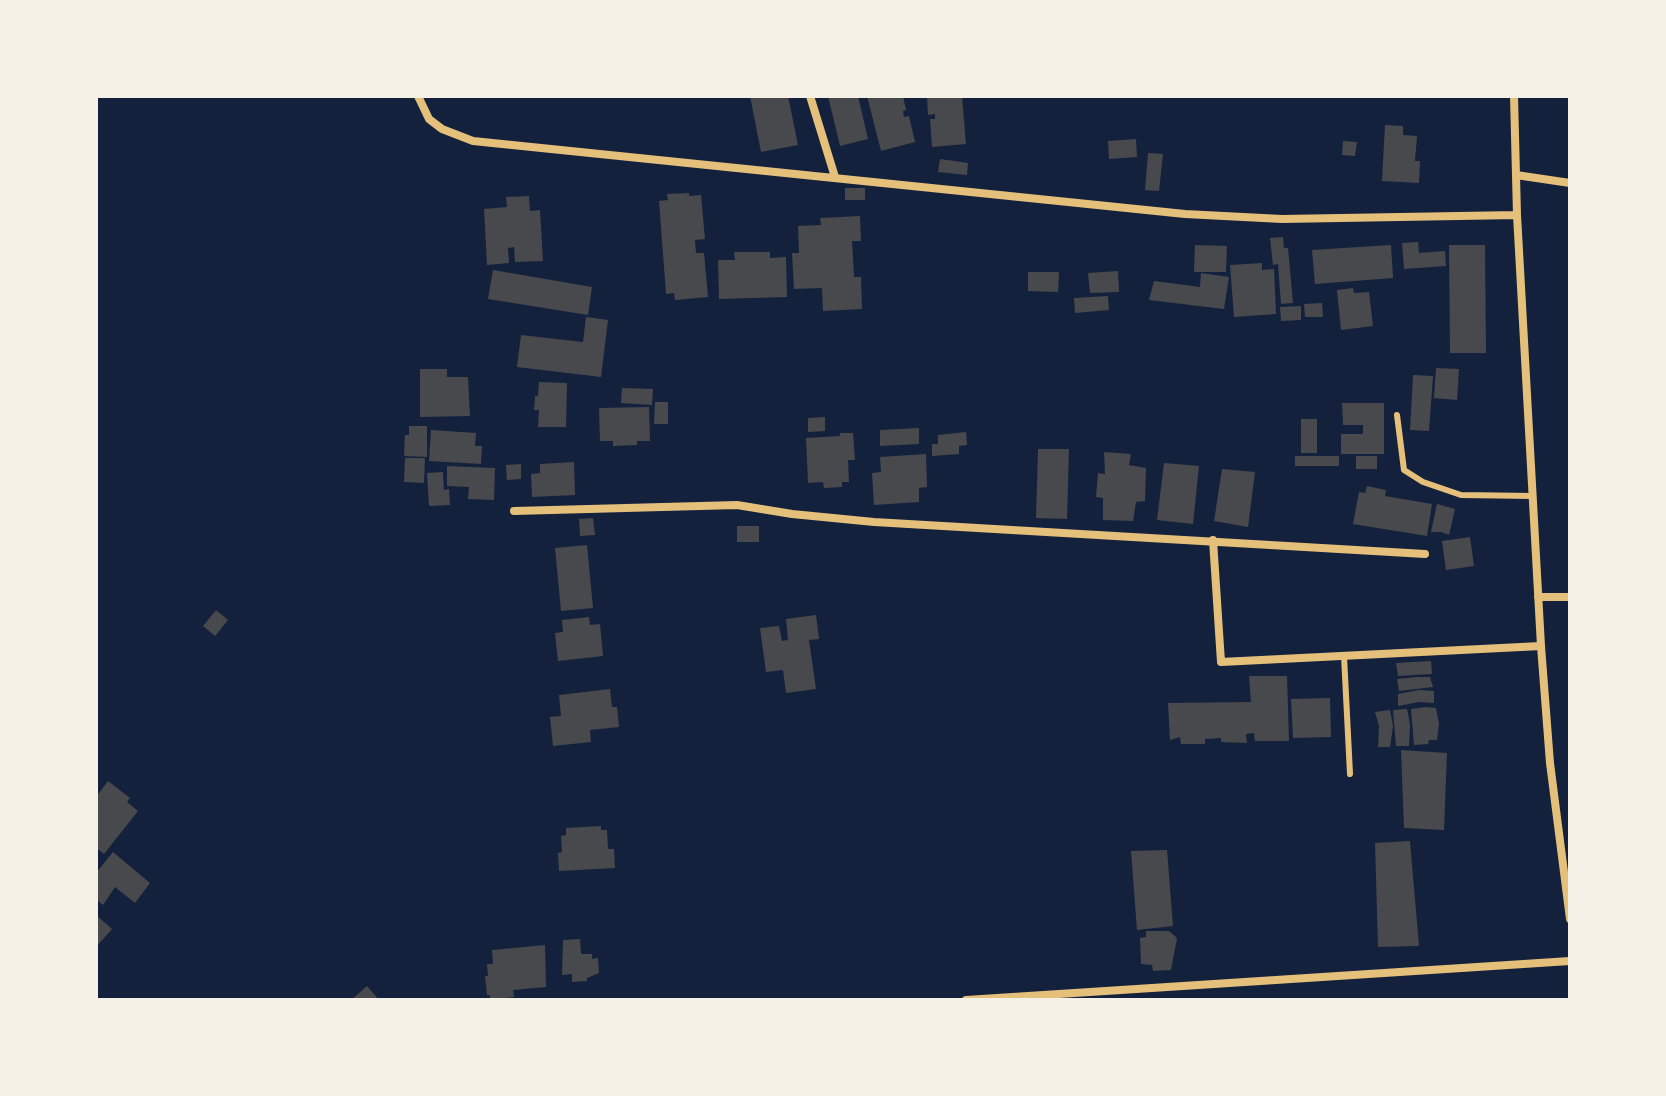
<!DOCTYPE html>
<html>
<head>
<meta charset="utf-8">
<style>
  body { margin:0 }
  #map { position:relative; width:1666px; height:1096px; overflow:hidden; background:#14213d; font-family:"Roboto Serif",serif }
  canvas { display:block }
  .frame { position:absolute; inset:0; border:98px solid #f6f1e7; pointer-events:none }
</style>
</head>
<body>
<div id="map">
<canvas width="1666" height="1096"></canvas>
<div class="frame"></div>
</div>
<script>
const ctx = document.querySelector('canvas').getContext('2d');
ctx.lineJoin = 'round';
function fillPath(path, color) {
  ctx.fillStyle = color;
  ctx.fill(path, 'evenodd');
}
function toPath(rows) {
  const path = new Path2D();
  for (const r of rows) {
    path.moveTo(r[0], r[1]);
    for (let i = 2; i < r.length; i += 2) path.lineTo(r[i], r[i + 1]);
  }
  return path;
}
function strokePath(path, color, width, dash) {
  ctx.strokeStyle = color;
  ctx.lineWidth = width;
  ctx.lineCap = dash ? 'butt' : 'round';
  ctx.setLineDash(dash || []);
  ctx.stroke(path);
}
const building = toPath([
  [750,96,788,96,798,145,761,152],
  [828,96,858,96,868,139,840,146],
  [867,96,903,96,906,110,903,111,904,117,909,116,915,142,881,151],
  [927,96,962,96,966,144,932,147,930,119,935,119,935,114,928,115],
  [1385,125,1403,126,1403,135,1417,136,1415,161,1420,161,1419,183,1382,181],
  [1136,139,1137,157,1109,159,1108,141],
  [1343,141,1357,142,1355,156,1342,155],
  [1148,153,1163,154,1159,191,1145,190],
  [940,159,968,163,967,175,938,172],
  [845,188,865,188,865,200,845,200],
  [689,193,689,196,701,195,705,239,695,240,696,253,704,253,708,297,675,300,674,293,666,294,659,201,668,200,667,194],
  [529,196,530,211,540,210,543,261,515,262,514,247,508,248,509,263,487,265,484,209,507,207,506,197],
  [860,216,861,241,852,241,854,277,861,277,862,309,823,311,822,288,794,289,792,253,799,253,798,226,821,225,820,218],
  [1283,237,1284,248,1288,248,1293,303,1281,304,1278,264,1273,265,1270,238],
  [1418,242,1419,253,1445,251,1446,266,1404,269,1402,243],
  [1195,245,1227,246,1226,272,1194,272],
  [1391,245,1393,278,1315,284,1312,250],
  [1449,245,1485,245,1486,353,1450,353],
  [734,252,770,252,770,258,786,257,787,297,719,299,718,260,735,260],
  [1262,263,1262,270,1274,269,1276,314,1234,317,1230,265],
  [493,270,592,287,588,315,488,299],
  [1118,271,1119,292,1090,293,1088,273],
  [1028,272,1059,272,1058,292,1028,291],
  [1201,273,1229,277,1224,309,1149,300,1154,281,1200,287],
  [1353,288,1354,293,1369,292,1373,326,1341,330,1337,290],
  [1108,296,1109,310,1075,313,1074,298],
  [1322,303,1323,317,1305,317,1304,304],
  [1301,306,1301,320,1281,321,1280,307],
  [586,317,608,320,601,377,517,367,521,335,583,342],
  [1436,368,1459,369,1457,400,1434,398],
  [420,369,447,369,447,377,468,377,470,416,420,417],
  [1413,375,1433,376,1429,431,1410,430],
  [539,382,567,383,566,427,538,427,539,410,534,410,535,396,538,396],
  [622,388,653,389,652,405,621,403],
  [655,402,668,402,668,424,654,424],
  [1342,403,1384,403,1384,454,1341,454,1341,434,1363,434,1363,425,1343,425],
  [649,407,650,441,637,441,637,445,613,446,613,441,600,441,599,408],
  [825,417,825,431,808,432,808,418],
  [1301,419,1317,419,1317,453,1301,453],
  [409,426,427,426,427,457,404,456,405,435,409,435],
  [919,428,919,444,880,446,880,430],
  [431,430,476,433,475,446,482,446,481,464,429,461],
  [966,432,967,445,959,446,959,454,932,456,932,444,938,444,938,435],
  [840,433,853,433,855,460,848,460,849,482,842,482,842,487,824,488,823,482,808,483,806,438,840,436],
  [1038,449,1069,449,1067,519,1036,518],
  [1104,452,1131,454,1129,465,1146,468,1145,501,1136,502,1133,521,1103,520,1103,498,1096,497,1098,473,1105,474],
  [926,454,927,487,919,488,919,502,874,505,872,473,881,472,880,457],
  [1295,456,1339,456,1339,466,1295,466],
  [1356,456,1377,456,1377,469,1356,469],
  [405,458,425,458,424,483,404,482],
  [574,462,575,495,532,497,531,474,540,473,540,464],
  [1164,463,1199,466,1193,524,1157,520],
  [521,464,521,479,507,480,506,465],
  [447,466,495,468,494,500,468,499,469,487,447,486],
  [1222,469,1255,472,1248,527,1214,521],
  [443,472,444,490,449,489,450,505,429,506,427,473],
  [1367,486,1386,490,1385,496,1432,504,1427,536,1353,524,1359,492,1365,493],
  [1437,504,1455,509,1449,535,1441,532,1431,532],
  [593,518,595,535,580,536,579,519],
  [737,526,759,526,759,542,737,542],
  [1470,537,1474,566,1446,570,1442,541],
  [587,545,593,608,561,611,555,548],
  [216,610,228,620,215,636,203,626],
  [816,615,819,639,809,640,816,689,786,693,783,670,766,672,760,628,779,626,782,641,788,640,786,619],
  [589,617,590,625,600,624,603,656,558,661,555,633,563,632,562,620],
  [1431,661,1432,674,1398,676,1396,663],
  [1249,676,1287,676,1289,741,1255,741,1254,733,1246,734,1247,743,1221,742,1221,738,1205,739,1205,744,1181,744,1180,737,1170,740,1168,703,1251,702],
  [1416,677,1430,677,1433,687,1399,691,1397,679],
  [610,689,612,707,617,707,619,727,590,730,591,742,553,746,550,717,561,716,559,695],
  [1419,690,1434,691,1434,703,1419,702,1398,706,1398,694],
  [1330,698,1331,737,1293,738,1291,699],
  [1426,707,1436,708,1439,724,1437,740,1429,740,1428,744,1414,745,1411,709],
  [1407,709,1410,725,1409,746,1396,746,1393,710],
  [1390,710,1393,726,1390,747,1378,747,1379,726,1375,712],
  [1401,750,1447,753,1444,830,1404,828],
  [108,781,130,798,127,802,138,811,104,854,96,848,96,797],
  [601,826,601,830,607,830,608,849,614,849,615,868,559,871,558,853,562,852,561,836,566,835,566,828],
  [1410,841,1419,946,1378,947,1375,843],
  [1167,850,1173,926,1137,930,1131,851],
  [113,852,150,883,135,903,115,887,103,905,96,899,96,873],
  [96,915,112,929,96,947],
  [1146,931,1169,931,1177,938,1171,970,1153,971,1152,965,1141,964,1140,938,1146,937],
  [580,939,581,954,592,954,592,959,598,958,599,973,587,978,587,981,572,982,572,974,562,975,563,940],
  [545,945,546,987,513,990,514,997,490,1000,490,995,487,995,485,976,488,976,487,964,493,964,492,950],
  [367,986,379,1000,351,1000]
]);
const service = toPath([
  [1397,415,1404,470,1423,482,1461,495,1533,496],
  [1344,656,1350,774]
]);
const minor = toPath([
  [418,96,429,119,442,129,473,141,1185,214,1282,219,1517,215],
  [810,96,835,177],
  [1514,96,1517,215,1541,646,1550,763,1570,919],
  [1516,175,1570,183],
  [514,511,737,505,792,514,874,522,1425,554],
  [1213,540,1221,662,1541,646],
  [1538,597,1570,597],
  [966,1000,1570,961]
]);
fillPath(building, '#48494c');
strokePath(service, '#e5c07b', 6);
strokePath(minor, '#e5c07b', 8);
</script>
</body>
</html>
